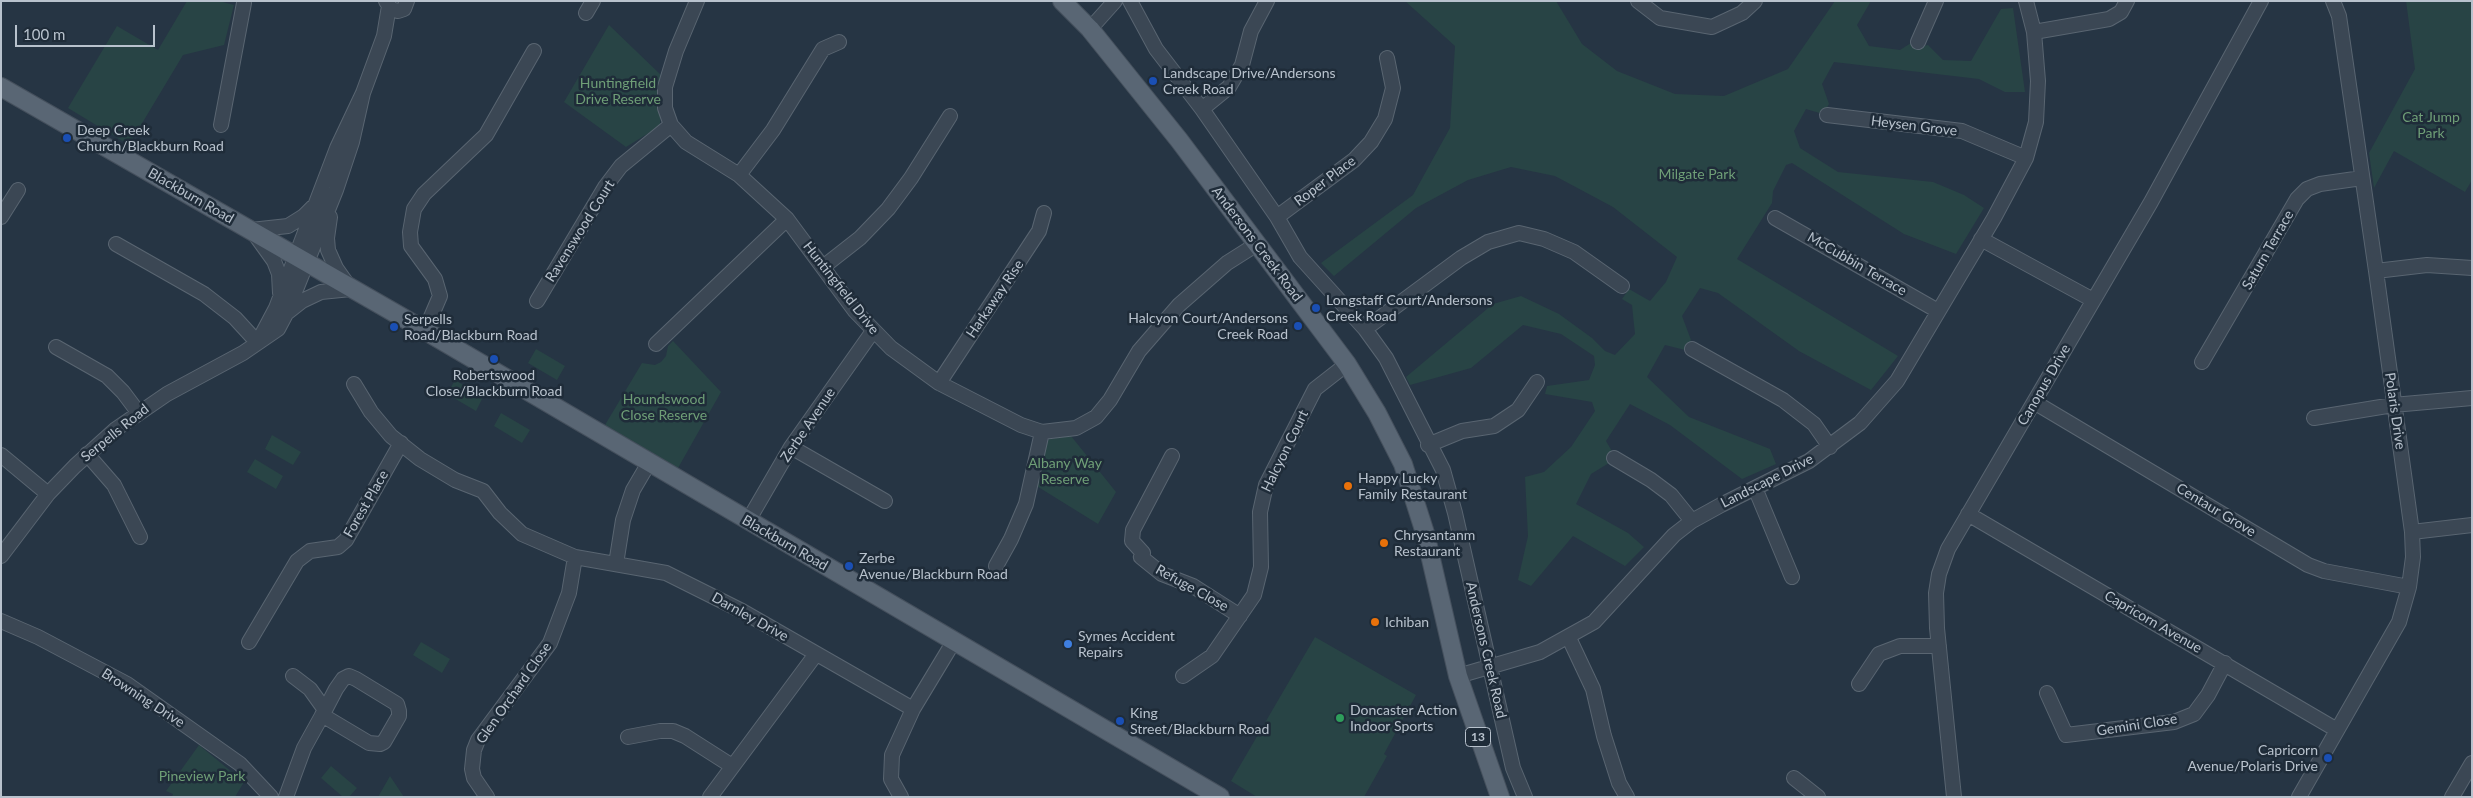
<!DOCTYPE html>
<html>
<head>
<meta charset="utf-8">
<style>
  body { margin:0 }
  #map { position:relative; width:2473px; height:798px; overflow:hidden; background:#263544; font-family:Lato,sans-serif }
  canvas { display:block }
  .frame { position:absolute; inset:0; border:2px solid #b8c2cd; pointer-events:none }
  .scale { position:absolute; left:15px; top:25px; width:140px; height:22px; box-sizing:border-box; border:2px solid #b8c2cd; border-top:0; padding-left:6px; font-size:15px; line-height:18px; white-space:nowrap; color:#b8c2cd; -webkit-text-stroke:4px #1f2c39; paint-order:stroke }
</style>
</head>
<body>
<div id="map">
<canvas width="2473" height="798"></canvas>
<div class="frame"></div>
<div class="scale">100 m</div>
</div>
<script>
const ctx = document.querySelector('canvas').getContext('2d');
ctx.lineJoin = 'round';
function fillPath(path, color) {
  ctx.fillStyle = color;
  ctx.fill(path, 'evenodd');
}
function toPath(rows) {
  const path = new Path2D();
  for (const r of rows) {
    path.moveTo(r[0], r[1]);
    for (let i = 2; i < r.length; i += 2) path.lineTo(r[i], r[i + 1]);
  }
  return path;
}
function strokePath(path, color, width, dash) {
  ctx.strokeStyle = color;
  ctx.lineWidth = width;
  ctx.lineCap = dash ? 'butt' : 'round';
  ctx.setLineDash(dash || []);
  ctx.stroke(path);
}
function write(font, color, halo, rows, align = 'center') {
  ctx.font = font + ' Lato,sans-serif';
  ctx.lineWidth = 5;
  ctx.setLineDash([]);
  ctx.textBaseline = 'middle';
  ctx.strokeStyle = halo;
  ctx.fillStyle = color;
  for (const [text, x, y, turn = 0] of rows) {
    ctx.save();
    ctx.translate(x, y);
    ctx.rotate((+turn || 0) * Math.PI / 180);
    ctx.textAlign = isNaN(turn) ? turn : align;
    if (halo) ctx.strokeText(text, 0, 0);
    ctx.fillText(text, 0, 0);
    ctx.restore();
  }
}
const green = toPath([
  [187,1,219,1,234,5,224,45,183,55,129,145,68,108,117,26,158,50],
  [1405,1,1556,1,1582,44,1617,71,1675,94,1724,96,1788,69,1835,1,1871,1,1857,25,1869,46,1900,50,1911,43,1919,47,1928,45,1943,60,1971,61,2001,9,2013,8,2025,92,2005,92,1979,79,1834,62,1822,84,1829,104,1823,114,1806,109,1794,131,1800,148,1838,172,1933,182,1964,195,1984,208,1956,254,1904,234,1792,163,1786,165,1773,191,1772,203,1737,259,1898,356,1871,390,1799,351,1718,293,1700,288,1682,316,1691,340,1685,350,1665,345,1647,377,1689,417,1770,449,1776,464,1742,479,1670,425,1630,404,1606,441,1613,453,1609,463,1591,474,1576,504,1628,533,1644,547,1625,566,1573,536,1531,586,1518,580,1528,536,1525,477,1544,472,1571,447,1595,411,1592,402,1545,394,1547,386,1589,380,1595,365,1594,356,1561,334,1523,325,1471,368,1410,385,1406,377,1493,304,1521,296,1559,314,1592,338,1605,351,1615,355,1635,334,1632,305,1622,299,1629,289,1650,301,1666,282,1677,257,1613,207,1555,176,1511,167,1468,180,1416,208,1334,276,1321,263,1413,195,1450,128,1455,46],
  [2406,1,2472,1,2472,180,2465,192,2394,151,2374,188,2369,153,2415,69],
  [609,25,662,76,660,126,626,147,564,102],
  [673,341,721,392,678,468,605,425,642,363,655,365,661,362,666,356,668,346],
  [536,349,565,366,557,380,528,363],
  [455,380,483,397,476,411,447,394],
  [501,413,530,430,522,443,494,426],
  [272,435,301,452,293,465,265,449],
  [1071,436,1116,492,1098,524,1035,485,1044,440],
  [255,459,283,476,276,489,247,472],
  [1315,637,1416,695,1384,754,1387,756,1364,797,1257,797,1231,781],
  [421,642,450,659,442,673,413,655],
  [199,745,244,782,235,797,172,797,173,794,166,791],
  [331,766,357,788,349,797,343,797,321,778],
  [390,776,404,797,378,797]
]);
const minor = toPath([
  [386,1,391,9,398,11,404,9,407,1],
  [697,1,676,51,665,87,665,108,671,125,686,142,739,175,787,219,855,311,891,348,939,383,1021,425,1042,432,1076,428,1096,417,1110,400,1139,351,1179,305,1227,263,1257,244],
  [1130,1,1156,49,1202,109,1277,217,1300,257,1365,329,1386,358,1443,470,1455,513,1513,768,1525,797],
  [1638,1,1660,18,1712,27,1742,13,1755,1],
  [586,13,593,1],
  [1090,29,1115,1],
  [2034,32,2109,19,2121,12,2127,1],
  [1918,42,1936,1],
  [1202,109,1229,87,1242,65,1251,31,1267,1],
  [1827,115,1962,131,2026,158],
  [221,125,244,3],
  [739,175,773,130,823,49,839,42],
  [1,217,18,190],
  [330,217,327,238,328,250,336,268,348,285],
  [1277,217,1354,160,1371,142,1385,119,1393,88,1387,58],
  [1775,218,1938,311],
  [251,230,288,226,304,216,313,207],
  [256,236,274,261,279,274,280,293],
  [1981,239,2093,300],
  [116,244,204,294,235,318,257,342],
  [823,267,860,238,888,209,911,178,950,116],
  [2376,271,2427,265,2472,268],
  [537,301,605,187,621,166,671,125],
  [288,312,302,301,321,292,351,289],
  [1365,329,1461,258,1488,242,1519,233,1544,239,1574,252,1622,286],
  [425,331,440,296,435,279,411,246,410,232,414,209,424,194,486,135,534,51],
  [258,342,276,308,337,148,363,93,384,36,389,6],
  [656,344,787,219],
  [56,347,107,376,123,392,138,412],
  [1692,349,1783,400,1814,424,1830,447],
  [2202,362,2297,199,2307,189,2320,184,2362,178],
  [939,383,1039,231,1044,213],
  [354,384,371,412,391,436,420,459,455,480,483,491,500,513,522,534,575,557,666,573,742,611,913,709],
  [2034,402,2308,565,2324,571,2409,587],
  [2314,418,2393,405,2472,398],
  [1428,445,1462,431,1494,426,1518,410,1537,382],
  [791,447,885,501],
  [87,454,114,485,140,537],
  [1,455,48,494],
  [1172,456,1133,530,1132,541,1143,553,1141,557,1162,574,1193,586,1240,616],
  [1614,458,1651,480,1671,495,1692,521],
  [1755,488,1792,577],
  [1968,514,2337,730],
  [748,521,791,447,873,331],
  [2412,532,2472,525],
  [1,556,48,494,75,466,116,429,167,394,243,353,278,329,287,312,336,190,352,142,363,93],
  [616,564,623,520,633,490,650,461],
  [996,566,1011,539,1026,504,1042,432],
  [1,621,38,637,127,684,240,764,271,797],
  [1569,638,1593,689,1604,736,1619,783,1627,797],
  [249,642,297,561,310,551,338,547,346,540,401,443],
  [293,676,310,689,325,710],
  [1183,676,1212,656,1254,595,1261,567,1260,512,1266,485,1315,389,1347,364],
  [1458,676,1540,652,1594,622,1674,535,1692,521,1721,505,1809,461,1860,423,1897,381,1994,218,2026,158,2036,122,2038,81,2034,32,2026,1],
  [1859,684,1879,654,1900,646,1939,646],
  [2047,693,2066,735,2174,722,2194,714,2208,695,2225,663],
  [628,737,660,731,673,731,685,736,732,766],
  [1794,778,1818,797],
  [286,797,304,748,325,710,336,689,343,679,349,676,356,679,397,704,399,711,399,716,384,742,380,744,369,743,322,715],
  [487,797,474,778,472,769,474,750,478,740,550,643,569,593,575,557],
  [710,797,816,654],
  [901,797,891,779,892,755,913,709,954,641],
  [1954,797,1937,628,1936,593,1939,574,1948,549,2151,202,2261,1],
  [2299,797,2399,622,2409,587,2413,557,2412,532,2376,271,2339,16,2333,1],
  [2452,797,2472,763]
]);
const major = toPath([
  [1062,1,1090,29,1179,140,1347,364,1377,413,1403,464,1425,533,1458,676,1500,797],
  [1,87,400,316,1220,797]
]);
const markers = [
  [1153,81,5,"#1a4fb4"],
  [67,138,5,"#1a4fb4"],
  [1316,308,5,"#1a4fb4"],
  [1298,326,5,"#1a4fb4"],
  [394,327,5,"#1a4fb4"],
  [494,359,5,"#1a4fb4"],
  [1348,486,5,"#e8710a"],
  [1384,543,5,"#e8710a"],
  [849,566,5,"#1a4fb4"],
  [1375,622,5,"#e8710a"],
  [1068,644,5,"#3f7fe0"],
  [1340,718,5,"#2e9e5b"],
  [1120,721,5,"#1a4fb4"],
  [2328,758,5,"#1a4fb4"]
];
const shields = [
  [1478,737,25]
];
const shieldNames = [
  ["13",1478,737]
];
const poiNames = [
  ["Landscape Drive/Andersons",1163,73],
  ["Creek Road",1163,89],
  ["Deep Creek",77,130],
  ["Church/Blackburn Road",77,146],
  ["Longstaff Court/Andersons",1326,300],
  ["Creek Road",1326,316],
  ["Halcyon Court/Andersons",1288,318,"right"],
  ["Creek Road",1288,334,"right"],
  ["Serpells",404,319],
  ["Road/Blackburn Road",404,335],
  ["Robertswood",494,375,"center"],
  ["Close/Blackburn Road",494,391,"center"],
  ["Happy Lucky",1358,478],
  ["Family Restaurant",1358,494],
  ["Chrysantanm",1394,535],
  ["Restaurant",1394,551],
  ["Zerbe",859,558],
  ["Avenue/Blackburn Road",859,574],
  ["Ichiban",1385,622],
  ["Symes Accident",1078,636],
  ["Repairs",1078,652],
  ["Doncaster Action",1350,710],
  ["Indoor Sports",1350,726],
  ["King",1130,713],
  ["Street/Blackburn Road",1130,729],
  ["Capricorn",2318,750,"right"],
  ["Avenue/Polaris Drive",2318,766,"right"]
];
const parkNames = [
  ["Huntingfield",618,83],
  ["Drive Reserve",618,99],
  ["Cat Jump",2431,117],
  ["Park",2431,133],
  ["Milgate Park",1697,174],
  ["Houndswood",664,399],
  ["Close Reserve",664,415],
  ["Albany Way",1065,463],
  ["Reserve",1065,479],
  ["Pineview Park",202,776]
];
const streetNames = [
  ["Heysen Grove",1914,126,7],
  ["Roper Place",1325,181,-37],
  ["Blackburn Road",191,196,30],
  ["Ravenswood Court",580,231,-58],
  ["Andersons Creek Road",1257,244,53],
  ["Saturn Terrace",2268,250,-60],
  ["McCubbin Terrace",1857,264,30],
  ["Huntingfield Drive",841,288,52],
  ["Harkaway Rise",995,299,-56],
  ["Canopus Drive",2044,385,-60],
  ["Polaris Drive",2395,411,82],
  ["Zerbe Avenue",808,425,-56],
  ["Serpells Road",115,433,-39],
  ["Halcyon Court",1285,451,-64],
  ["Landscape Drive",1767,481,-27],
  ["Forest Place",366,504,-60],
  ["Centaur Grove",2216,510,31],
  ["Blackburn Road",785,543,30],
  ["Refuge Close",1192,588,29],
  ["Darnley Drive",750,617,29],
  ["Capricorn Avenue",2153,622,30],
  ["Andersons Creek Road",1486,650,77],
  ["Glen Orchard Close",514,693,-55],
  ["Browning Drive",143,698,33],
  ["Gemini Close",2137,725,-9]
];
fillPath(green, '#284445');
strokePath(minor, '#596571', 16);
strokePath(major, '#45505d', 20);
strokePath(minor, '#3b4754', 14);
strokePath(major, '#596674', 18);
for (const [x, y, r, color] of markers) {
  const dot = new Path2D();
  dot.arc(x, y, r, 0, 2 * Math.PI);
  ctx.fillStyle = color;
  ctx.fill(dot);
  strokePath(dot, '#1f2c39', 2);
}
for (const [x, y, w] of shields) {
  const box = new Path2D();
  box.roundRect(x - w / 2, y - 9.5, w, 19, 4);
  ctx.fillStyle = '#1f2c39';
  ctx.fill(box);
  strokePath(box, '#b8c2cd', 1);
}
write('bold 12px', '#b8c2cd', null, shieldNames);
write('14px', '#b8c2cd', '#1f2c39', poiNames, 'left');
write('14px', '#6f9f77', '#1f2c39', parkNames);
write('14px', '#b8c2cd', '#1f2c39', streetNames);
</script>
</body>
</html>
